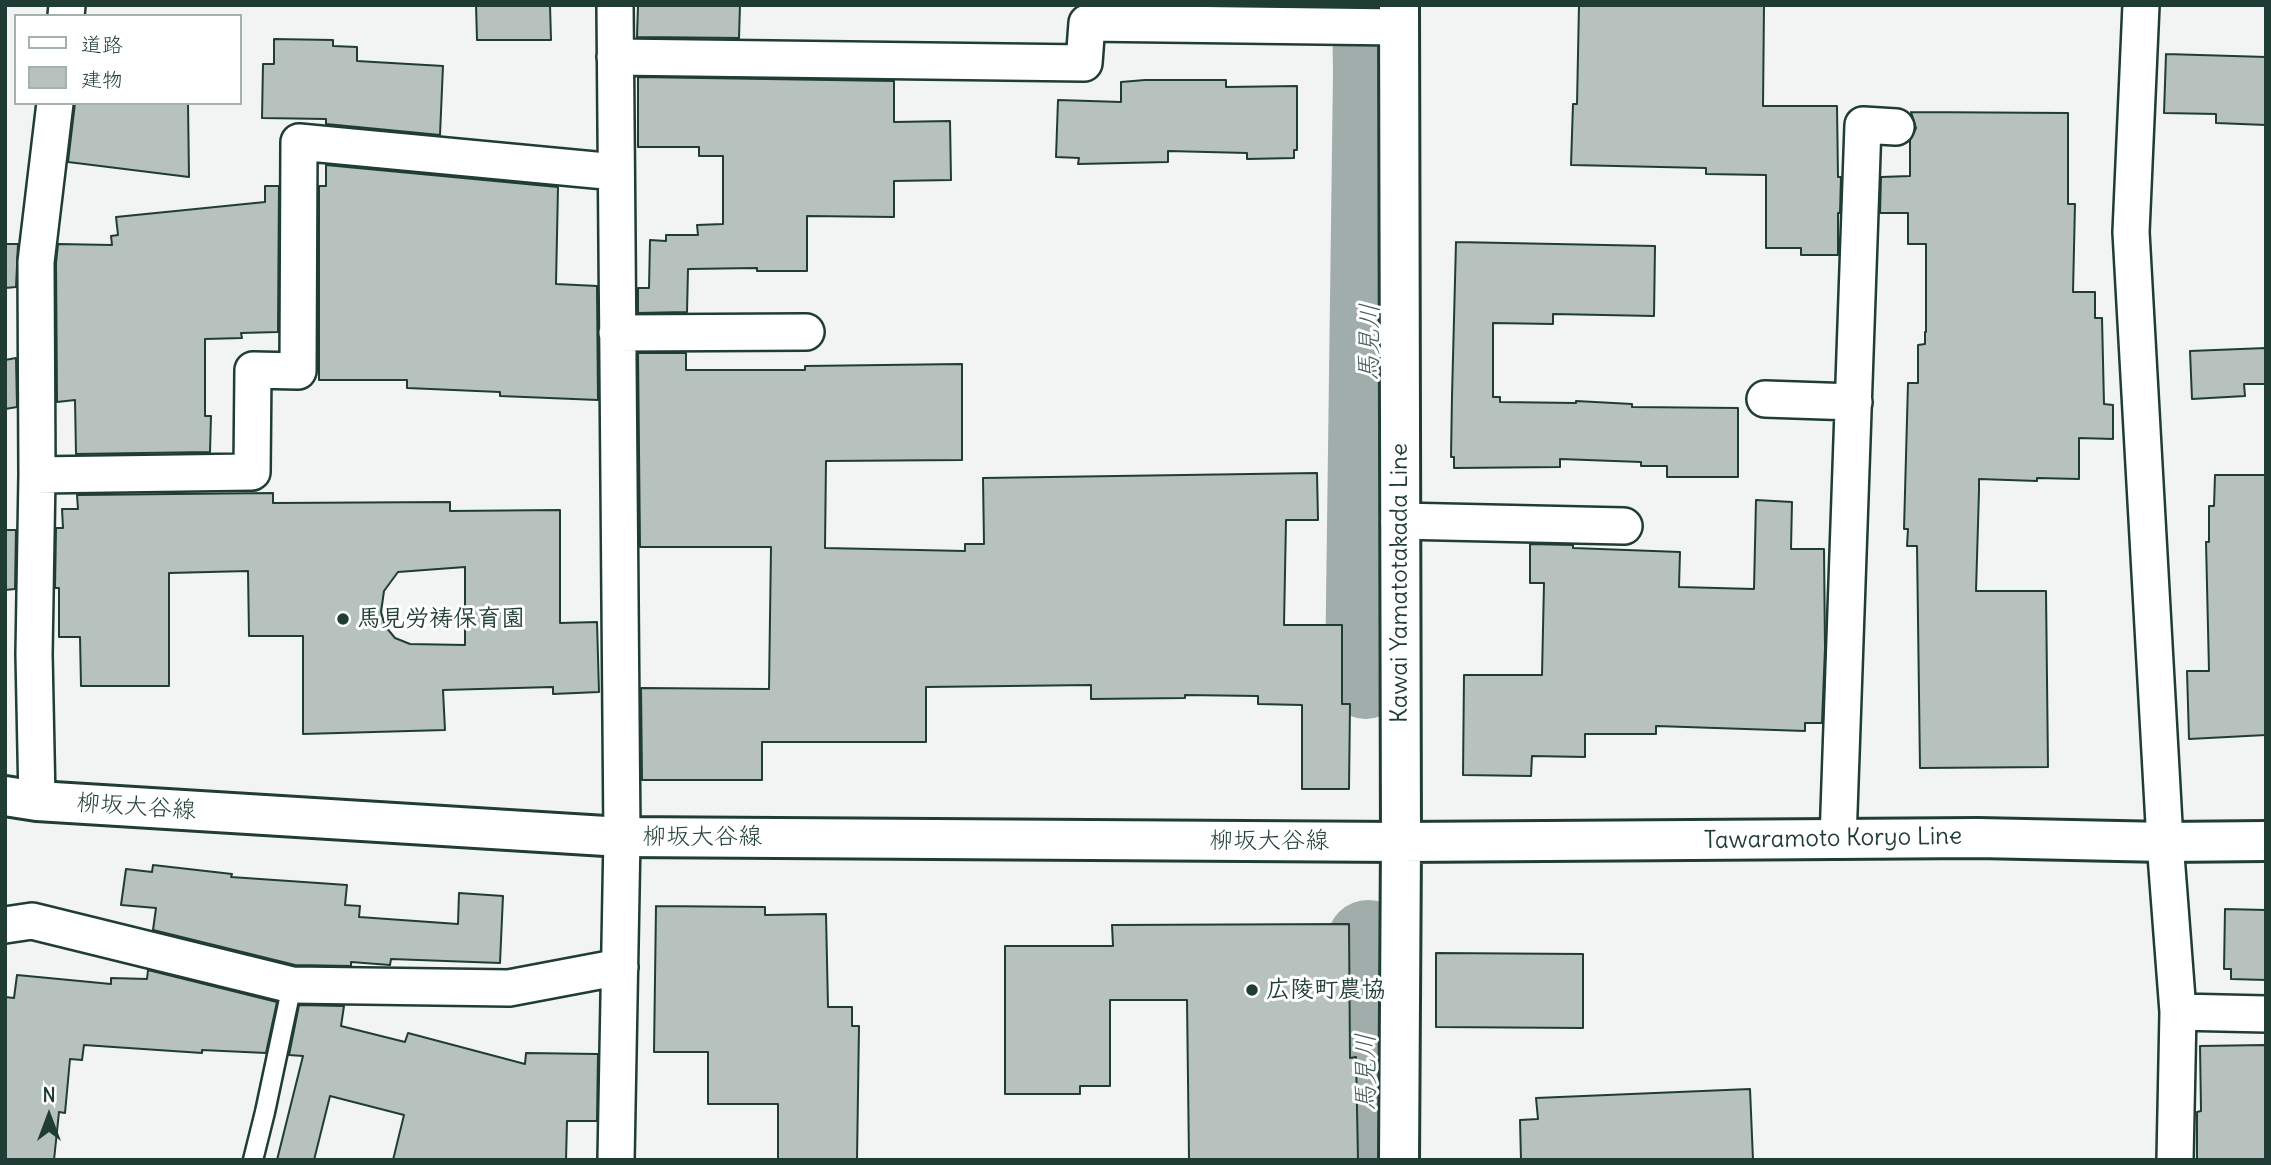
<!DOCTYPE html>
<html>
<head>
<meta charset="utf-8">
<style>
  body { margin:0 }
  #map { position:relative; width:2271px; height:1165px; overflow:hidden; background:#f2f3f3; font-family:Delius,"Klee One",sans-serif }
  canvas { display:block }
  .frame { position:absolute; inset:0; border:7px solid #1f3d34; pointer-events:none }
  .legend { position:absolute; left:14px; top:14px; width:228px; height:91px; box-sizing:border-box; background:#fff; border:2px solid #a5b1ae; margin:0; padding:9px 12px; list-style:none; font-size:21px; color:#1f3d34 }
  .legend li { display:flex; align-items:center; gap:14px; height:35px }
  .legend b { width:35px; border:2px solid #a5b1ae }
  .north { position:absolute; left:14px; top:1081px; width:70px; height:70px; -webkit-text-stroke:5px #fff; paint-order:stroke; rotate:0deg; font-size:19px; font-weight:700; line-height:28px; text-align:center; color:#1f3d34 }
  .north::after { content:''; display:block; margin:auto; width:24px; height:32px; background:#1f3d34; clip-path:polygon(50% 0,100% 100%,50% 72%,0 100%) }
</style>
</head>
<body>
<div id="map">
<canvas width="2271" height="1165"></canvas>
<div class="frame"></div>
<ul class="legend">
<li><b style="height:9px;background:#fff"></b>道路</li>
<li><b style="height:19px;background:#b7c1bd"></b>建物</li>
</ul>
<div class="north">N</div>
</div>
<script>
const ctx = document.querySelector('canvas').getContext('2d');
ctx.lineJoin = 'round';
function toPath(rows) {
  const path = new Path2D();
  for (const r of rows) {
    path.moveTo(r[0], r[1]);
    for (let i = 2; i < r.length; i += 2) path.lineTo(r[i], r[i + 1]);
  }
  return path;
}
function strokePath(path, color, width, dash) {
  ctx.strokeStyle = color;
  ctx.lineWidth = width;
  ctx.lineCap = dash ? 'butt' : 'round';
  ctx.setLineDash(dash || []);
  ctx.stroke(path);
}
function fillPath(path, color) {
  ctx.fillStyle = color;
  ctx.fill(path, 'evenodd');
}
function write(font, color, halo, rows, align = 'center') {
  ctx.font = font + ' Delius,"Klee One",sans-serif';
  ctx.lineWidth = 6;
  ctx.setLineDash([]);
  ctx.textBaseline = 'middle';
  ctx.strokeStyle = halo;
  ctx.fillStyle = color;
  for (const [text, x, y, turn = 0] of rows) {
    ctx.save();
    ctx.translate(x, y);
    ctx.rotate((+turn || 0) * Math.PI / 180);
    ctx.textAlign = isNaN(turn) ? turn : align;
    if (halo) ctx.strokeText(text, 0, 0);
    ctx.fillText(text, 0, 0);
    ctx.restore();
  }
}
const river = toPath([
  [1366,678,1374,73,1373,5],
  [1366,1160,1368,941]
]);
const building = toPath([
  [476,5,550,5,551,40,477,40,476,5],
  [638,5,740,5,739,38,637,37,638,5],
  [1579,5,1764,5,1763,106,1837,106,1838,177,1841,177,1840,213,1838,213,1838,255,1801,255,1801,248,1766,248,1766,175,1706,174,1706,168,1571,165,1573,104,1577,104,1579,5],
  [274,39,333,40,333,46,357,47,357,61,443,66,440,135,326,124,326,119,262,118,263,64,274,64,274,39],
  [2166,54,2266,57,2266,125,2216,123,2216,114,2164,113,2166,54],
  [638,77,894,81,894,122,950,121,951,180,894,181,894,217,807,216,807,271,757,271,757,268,688,269,687,312,638,313,638,288,649,288,650,240,666,241,666,235,698,235,697,225,723,224,723,156,699,156,699,147,638,147,638,77],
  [1145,80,1226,80,1226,87,1297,86,1297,150,1294,150,1294,158,1247,159,1247,153,1168,151,1168,162,1078,164,1079,158,1056,157,1058,100,1121,102,1121,82,1145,80],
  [75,103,188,103,189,177,68,162,75,103],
  [1911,112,2068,113,2068,204,2075,204,2073,292,2095,292,2095,318,2102,318,2104,404,2113,405,2113,439,2079,438,2079,479,2037,478,2037,481,1979,479,1979,491,1976,591,2046,591,2048,767,1920,768,1917,546,1907,546,1908,529,1904,529,1908,383,1918,383,1918,345,1925,344,1925,332,1926,332,1926,244,1908,244,1908,213,1880,213,1881,177,1910,176,1910,140,1916,128,1911,112],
  [326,165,558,187,556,284,597,286,598,400,500,396,500,392,407,388,407,380,319,380,319,186,326,186,326,165],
  [265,186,279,186,278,332,241,333,242,338,205,339,205,416,211,416,210,452,76,454,75,400,57,402,56,263,58,244,112,245,111,236,118,235,116,217,265,202,265,186],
  [1456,242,1655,246,1654,316,1553,314,1553,324,1493,323,1493,397,1500,397,1500,402,1576,403,1576,401,1632,404,1632,407,1738,408,1738,477,1667,477,1667,466,1641,466,1641,462,1560,459,1560,467,1454,468,1454,457,1451,457,1452,396,1456,242],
  [5,244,18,244,16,287,5,288,5,244],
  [2266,348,2266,384,2244,384,2245,396,2192,399,2190,351,2266,348],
  [638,353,686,353,686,370,805,370,805,366,962,364,962,460,826,461,825,548,965,551,965,544,984,544,983,478,1317,473,1318,520,1286,520,1284,625,1342,625,1342,704,1350,704,1349,789,1302,789,1302,705,1258,704,1258,696,1185,695,1185,698,1091,699,1091,685,926,687,926,742,762,742,762,780,642,780,641,688,769,689,771,547,640,547,638,353],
  [16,358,17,407,5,409,5,360,16,358],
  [2215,475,2266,475,2266,735,2189,739,2187,671,2209,671,2206,542,2209,542,2209,506,2214,506,2215,475],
  [273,493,273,503,450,502,450,511,560,510,560,623,597,622,599,692,553,694,553,687,443,690,445,730,303,734,303,636,249,636,248,571,169,573,169,686,81,686,80,637,59,637,59,588,55,588,56,528,63,528,62,509,78,509,77,495,273,493],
  [465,567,465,645,410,644,395,638,385,626,381,612,384,591,398,572,465,567],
  [1756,500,1792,502,1791,549,1824,549,1825,648,1822,723,1805,723,1805,731,1656,726,1656,734,1585,734,1585,757,1532,756,1531,776,1463,775,1464,675,1542,675,1544,583,1530,583,1530,544,1573,545,1573,548,1680,552,1679,587,1754,589,1756,500],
  [5,530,16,530,15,589,5,590,5,530],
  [153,865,232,874,231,877,347,885,345,905,360,906,359,917,458,924,459,893,503,896,500,963,391,959,390,965,351,962,351,966,295,965,153,930,156,908,121,905,126,869,152,872,153,865],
  [656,906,765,907,765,915,826,914,828,1007,852,1007,852,1026,859,1026,857,1160,778,1160,778,1104,708,1104,708,1052,654,1052,656,906],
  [2225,909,2266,910,2266,980,2231,979,2231,969,2224,969,2225,909],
  [1349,924,1350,1058,1356,1057,1358,1160,1189,1160,1187,1000,1110,1000,1110,1086,1080,1086,1080,1094,1005,1094,1005,946,1113,946,1112,925,1349,924],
  [1436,953,1583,954,1583,1028,1436,1027,1436,953],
  [148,970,277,1002,266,1053,202,1050,202,1053,84,1045,82,1060,70,1059,65,1113,59,1112,54,1160,5,1160,5,997,14,998,17,975,111,984,111,978,147,979,148,970],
  [299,1005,344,1006,341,1026,405,1042,408,1033,525,1064,526,1053,598,1054,597,1121,567,1121,566,1160,393,1160,404,1115,330,1096,314,1160,277,1160,303,1056,289,1055,299,1005],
  [2266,1045,2266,1160,2197,1160,2197,1112,2201,1111,2200,1046,2266,1045],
  [1750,1089,1753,1160,1521,1160,1520,1120,1538,1119,1536,1098,1750,1089]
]);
const service = toPath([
  [253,1160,265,1112,292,985]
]);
const minor = toPath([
  [615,5,622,837,616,1160],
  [2141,5,2131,232,2165,842,2178,1012,2175,1160],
  [66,16,67,5],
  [615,57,1084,63,1087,23,1399,27],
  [617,333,806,332],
  [1765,399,1854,402],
  [37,475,252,472,253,370,298,371,299,142,616,172],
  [1399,521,1624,526],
  [37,801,34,654,37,475,36,262,55,103],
  [1838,840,1863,125,1896,127],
  [5,925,32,921,292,985,509,988,620,967],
  [2178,1012,2266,1014]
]);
const tertiary = toPath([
  [5,796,37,801,622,837,1401,842]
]);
const secondary = toPath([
  [1401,842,1978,838,2165,842,2266,841],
  [1399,1160,1401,842,1399,5]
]);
const markers = [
  [343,619,7,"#1f3d34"],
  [1252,990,7,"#1f3d34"]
];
const streetNames = [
  ["Kawai Yamatotakada Line",1400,583,-90],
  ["柳坂大谷線",136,807,4],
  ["柳坂大谷線",702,837],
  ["Tawaramoto Koryo Line",1833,839,-1],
  ["柳坂大谷線",1269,841]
];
const poiNames = [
  ["馬見労祷保育園",357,619],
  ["広陵町農協",1266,990]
];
const waterNames = [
  ["馬見川",1370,342,-89],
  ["馬見川",1367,1072,-90]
];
strokePath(river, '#a1adaa', 82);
fillPath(building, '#b7c1bd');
strokePath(building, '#1f3d34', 2);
strokePath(service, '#1f3d34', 23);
strokePath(minor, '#1f3d34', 40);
strokePath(tertiary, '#1f3d34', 44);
strokePath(secondary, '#1f3d34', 44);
strokePath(service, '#fff', 18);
strokePath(minor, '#fff', 35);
strokePath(tertiary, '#fff', 38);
strokePath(secondary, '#fff', 38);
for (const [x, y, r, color] of markers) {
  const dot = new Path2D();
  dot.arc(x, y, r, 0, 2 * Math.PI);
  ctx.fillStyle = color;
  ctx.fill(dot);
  strokePath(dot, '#fff', 2.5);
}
write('24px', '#1f3d34', '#fff', streetNames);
write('bold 24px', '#1f3d34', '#fff', poiNames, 'left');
write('italic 26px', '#465f57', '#fff', waterNames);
</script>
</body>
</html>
